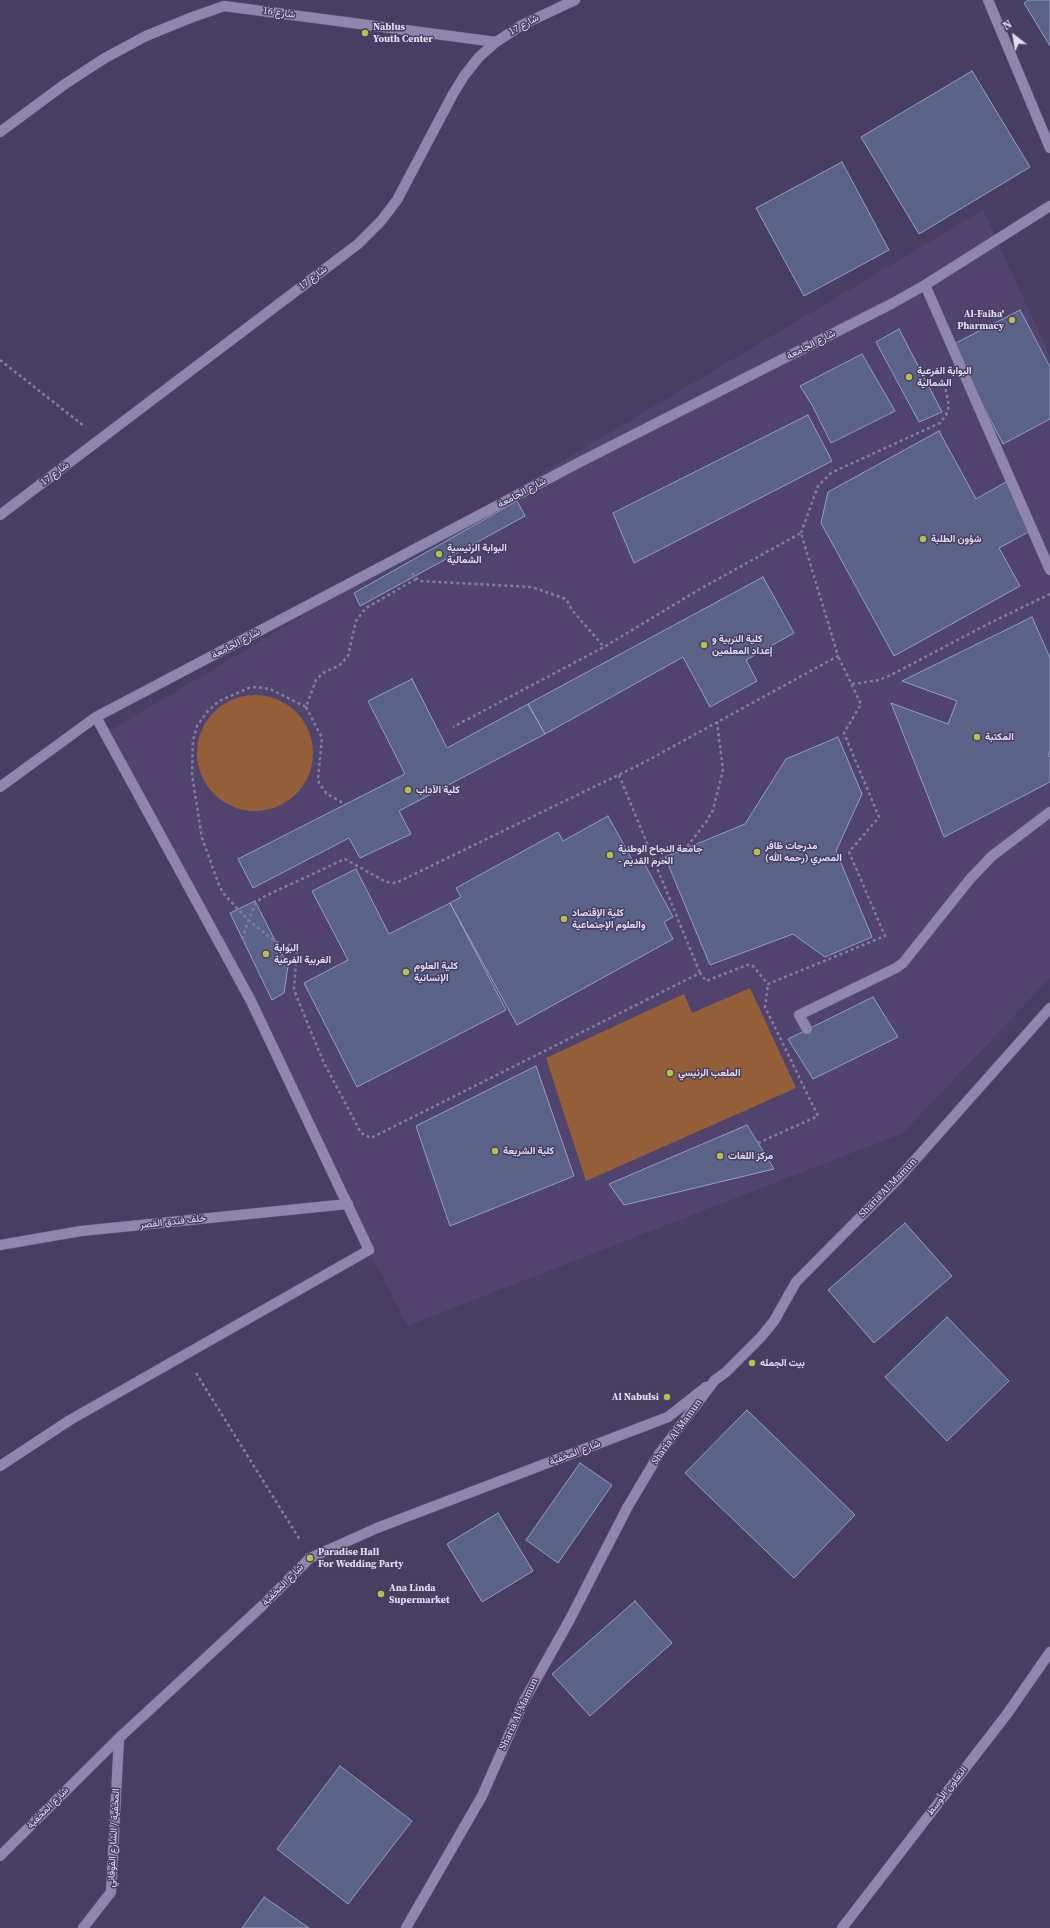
<!DOCTYPE html>
<html>
<head>
<meta charset="utf-8">
<style>
  body { margin:0 }
  #map { position:relative; width:1050px; height:1928px; overflow:hidden; background:#473e61; font-family:"Source Serif 4",serif }
  canvas { display:block }
  .north { position:absolute; left:994px; top:16px; width:40px; height:40px; -webkit-text-stroke:3px #473e61; paint-order:stroke; rotate:329deg; font-size:11px; font-weight:700; line-height:16px; text-align:center; color:#e3def4 }
  .north::after { content:''; display:block; margin:auto; width:14px; height:18px; background:#e3def4; clip-path:polygon(50% 0,100% 100%,50% 72%,0 100%) }
</style>
</head>
<body>
<div id="map">
<canvas width="1050" height="1928"></canvas>
<div class="north">N</div>
</div>
<script>
const ctx = document.querySelector('canvas').getContext('2d');
ctx.lineJoin = 'round';
function fillPath(path, color) {
  ctx.fillStyle = color;
  ctx.fill(path, 'evenodd');
}
function toPath(rows) {
  const path = new Path2D();
  for (const r of rows) {
    if (r.length === 3) {
      path.moveTo(r[0] + r[2], r[1]);
      path.arc(r[0], r[1], r[2], 0, 2 * Math.PI);
      continue;
    }
    path.moveTo(r[0], r[1]);
    for (let i = 2; i < r.length; i += 2) path.lineTo(r[i], r[i + 1]);
  }
  return path;
}
function strokePath(path, color, width, dash) {
  ctx.strokeStyle = color;
  ctx.lineWidth = width;
  ctx.lineCap = dash ? 'butt' : 'round';
  ctx.setLineDash(dash || []);
  ctx.stroke(path);
}
function write(font, color, halo, rows, align = 'center') {
  ctx.font = font + ' "Source Serif 4",Vazirmatn,serif';
  ctx.lineWidth = 3;
  ctx.setLineDash([]);
  ctx.textBaseline = 'middle';
  ctx.strokeStyle = halo;
  ctx.fillStyle = color;
  for (const [text, x, y, turn = 0] of rows) {
    ctx.save();
    ctx.translate(x, y);
    ctx.rotate((+turn || 0) * Math.PI / 180);
    ctx.textAlign = isNaN(turn) ? turn : align;
    if (halo) ctx.strokeText(text, 0, 0);
    ctx.fillText(text, 0, 0);
    ctx.restore();
  }
}
const built = toPath([
  [983,210,1050,356,1050,978,903,1133,407,1326,108,732]
]);
const green = toPath([
  [255,753,58],
  [750,988,796,1088,586,1181,546,1058,684,994,692,1013]
]);
const building = toPath([
  [1028,0,1050,0,1050,46,1024,3,1028,0],
  [972,71,1030,167,919,234,861,137,972,71],
  [842,162,889,250,804,296,756,208,842,162],
  [1020,310,1050,367,1050,419,1003,444,952,345,1020,310],
  [899,329,942,412,919,422,876,342,899,329],
  [862,354,895,411,831,443,812,405,800,386,862,354],
  [808,415,832,461,634,563,613,513,808,415],
  [939,431,976,499,1006,482,1032,530,999,548,1020,586,894,656,821,523,828,492,939,431],
  [517,501,525,516,360,606,354,593,517,501],
  [763,577,794,633,746,660,757,681,710,707,683,657,545,734,528,704,763,577],
  [1032,617,1050,658,1050,751,1048,756,1050,757,1050,782,944,837,891,703,948,724,957,701,902,681,1032,617],
  [412,679,447,748,528,704,545,734,399,811,411,834,360,858,349,838,253,888,238,859,405,774,368,701,412,679],
  [838,737,862,794,836,851,872,937,825,957,793,934,710,965,665,857,745,824,786,759,838,737],
  [608,816,635,865,643,861,673,917,664,922,673,939,517,1025,450,903,461,897,456,888,558,832,563,841,608,816],
  [356,869,389,934,450,903,506,1010,357,1087,304,983,348,960,312,891,356,869],
  [255,901,288,966,284,993,272,1000,230,913,255,901],
  [873,997,898,1037,813,1079,788,1039,873,997],
  [536,1066,574,1176,450,1226,416,1126,536,1066],
  [747,1125,774,1169,624,1205,609,1184,747,1125],
  [905,1223,952,1276,874,1343,828,1290,905,1223],
  [947,1317,1009,1381,947,1441,885,1377,947,1317],
  [747,1410,855,1515,794,1578,685,1473,747,1410],
  [580,1463,612,1485,558,1563,526,1540,580,1463],
  [498,1513,533,1571,482,1602,447,1544,498,1513],
  [635,1601,672,1643,590,1716,552,1674,635,1601],
  [340,1766,412,1821,348,1904,277,1849,340,1766],
  [264,1897,309,1928,242,1928,264,1897]
]);
const path = toPath([
  [0,360,84,426],
  [801,533,818,486,831,473,940,423,946,415,949,406,945,386],
  [412,573,419,581,532,587,566,599,572,610,604,647],
  [416,579,366,608,356,621,348,656,340,665,323,673,316,680,306,707,270,689,256,687,249,688,219,701,207,712,197,726,193,740,192,775,202,838,219,885,223,893,249,921,276,942,293,946,297,949,294,988,296,995,323,1061,361,1133,371,1138,700,973,706,981,747,965,752,965,768,984,885,936,849,852,879,817,844,733,861,704,838,656],
  [852,684,879,680,891,675,986,625,1050,594],
  [306,707,322,738,318,778,319,783,326,793,346,805],
  [619,775,700,973],
  [655,862,686,848,706,822,713,810,723,770,717,722],
  [242,939,254,906,261,898,345,859,386,882,396,883,641,764,838,656,801,533,700,589,604,647,453,727],
  [758,1143,818,1116,765,1007,768,984],
  [196,1373,300,1540]
]);
const minor = toPath([
  [988,0,1050,148],
  [0,132,65,84,105,58,146,36,190,18,224,6,496,42],
  [925,285,1050,570],
  [0,515,358,244,381,221,397,200,453,94,464,76,479,57,496,42,522,25,575,0],
  [0,787,96,717,580,462,893,303,925,285,1050,206],
  [807,1029,799,1015,896,968,903,963,970,879,992,856,1050,812],
  [0,1245,81,1231,348,1204],
  [0,1466,70,1420,369,1250,251,1001,96,717],
  [0,1856,119,1738,262,1606,310,1558,377,1528,668,1417,706,1387],
  [83,1928,111,1892,119,1738],
  [406,1928,482,1796,524,1701,569,1621,627,1508,659,1454,715,1380,726,1372,761,1337,774,1321,796,1282,899,1178,1050,1008],
  [842,1928,1007,1714,1050,1652]
]);
const markers = [
  [365,33,4,"#b3c24b"],
  [1012,320,4,"#b3c24b"],
  [909,377,4,"#b3c24b"],
  [923,539,4,"#b3c24b"],
  [439,554,4,"#b3c24b"],
  [704,645,4,"#b3c24b"],
  [977,737,4,"#b3c24b"],
  [408,790,4,"#b3c24b"],
  [757,852,4,"#b3c24b"],
  [610,855,4,"#b3c24b"],
  [564,919,4,"#b3c24b"],
  [266,954,4,"#b3c24b"],
  [406,972,4,"#b3c24b"],
  [670,1073,4,"#b3c24b"],
  [495,1151,4,"#b3c24b"],
  [720,1156,4,"#b3c24b"],
  [752,1363,4,"#b3c24b"],
  [667,1397,4,"#b3c24b"],
  [310,1558,4,"#b3c24b"],
  [381,1594,4,"#b3c24b"]
];
const streetNames = [
  ["شارع 16",279,13,8],
  ["شارع 17",524,25,-29],
  ["شارع 17",313,278,-37],
  ["شارع الجامعة",811,345,-27],
  ["شارع 17",55,474,-37],
  ["شارع الجامعة",522,493,-28],
  ["شارع الجامعة",236,644,-28],
  ["Sharia Al-Mamun",888,1188,-46],
  ["خلف فندق القصر",173,1222,-6],
  ["Sharia Al-Mamun",677,1432,-54],
  ["شارع المخفية",575,1453,-21],
  ["شارع المخفية",283,1585,-45],
  ["Sharia Al-Mamun",519,1714,-65],
  ["التعاون الأوسط",947,1791,-52],
  ["شارع المخفية",48,1808,-45],
  ["المخفية / الشارع الفوقاني",114,1838,-87]
];
const poiNames = [
  ["Nablus",373,27],
  ["Youth Center",373,39],
  ["Al-Faiha'",1004,314,"right"],
  ["Pharmacy",1004,326,"right"],
  ["البوابة الفرعية",917,371],
  ["الشمالية",917,383],
  ["شؤون الطلبة",931,539],
  ["البوابة الرئيسية",447,548],
  ["الشمالية",447,560],
  ["كلية التربية و",712,639],
  ["إعداد المعلمين",712,651],
  ["المكتبة",985,737],
  ["كلية الآداب",416,790],
  ["مدرجات ظافر",765,846],
  ["المصري (رحمه الله)",765,858],
  ["جامعة النجاح الوطنية",618,849],
  ["- الحرم القديم",618,861],
  ["كلية الإقتصاد",572,913],
  ["والعلوم الإجتماعية",572,925],
  ["البوابة",274,948],
  ["الغربية الفرعية",274,960],
  ["كلية العلوم",414,966],
  ["الإنسانية",414,978],
  ["الملعب الرئيسي",678,1073],
  ["كلية الشريعة",503,1151],
  ["مركز اللغات",728,1156],
  ["بيت الجمله",760,1363],
  ["Al Nabulsi",659,1397,"right"],
  ["Paradise Hall",318,1552],
  ["For Wedding Party",318,1564],
  ["Ana Linda",389,1588],
  ["Supermarket",389,1600]
];
fillPath(built, '#50446e');
fillPath(green, '#945f38');
fillPath(building, '#5b6287');
strokePath(building, '#959dc5', 1);
strokePath(minor, '#645c7a', 11);
strokePath(path, '#837c9a', 2.5, [3, 3]);
strokePath(minor, '#8f86ad', 10);
for (const [x, y, r, color] of markers) {
  const dot = new Path2D();
  dot.arc(x, y, r, 0, 2 * Math.PI);
  ctx.fillStyle = color;
  ctx.fill(dot);
  strokePath(dot, '#473e61', 1.5);
}
write('10px', '#e3def4', '#473e61', streetNames);
write('bold 10px', '#e3def4', '#473e61', poiNames, 'left');
</script>
</body>
</html>
